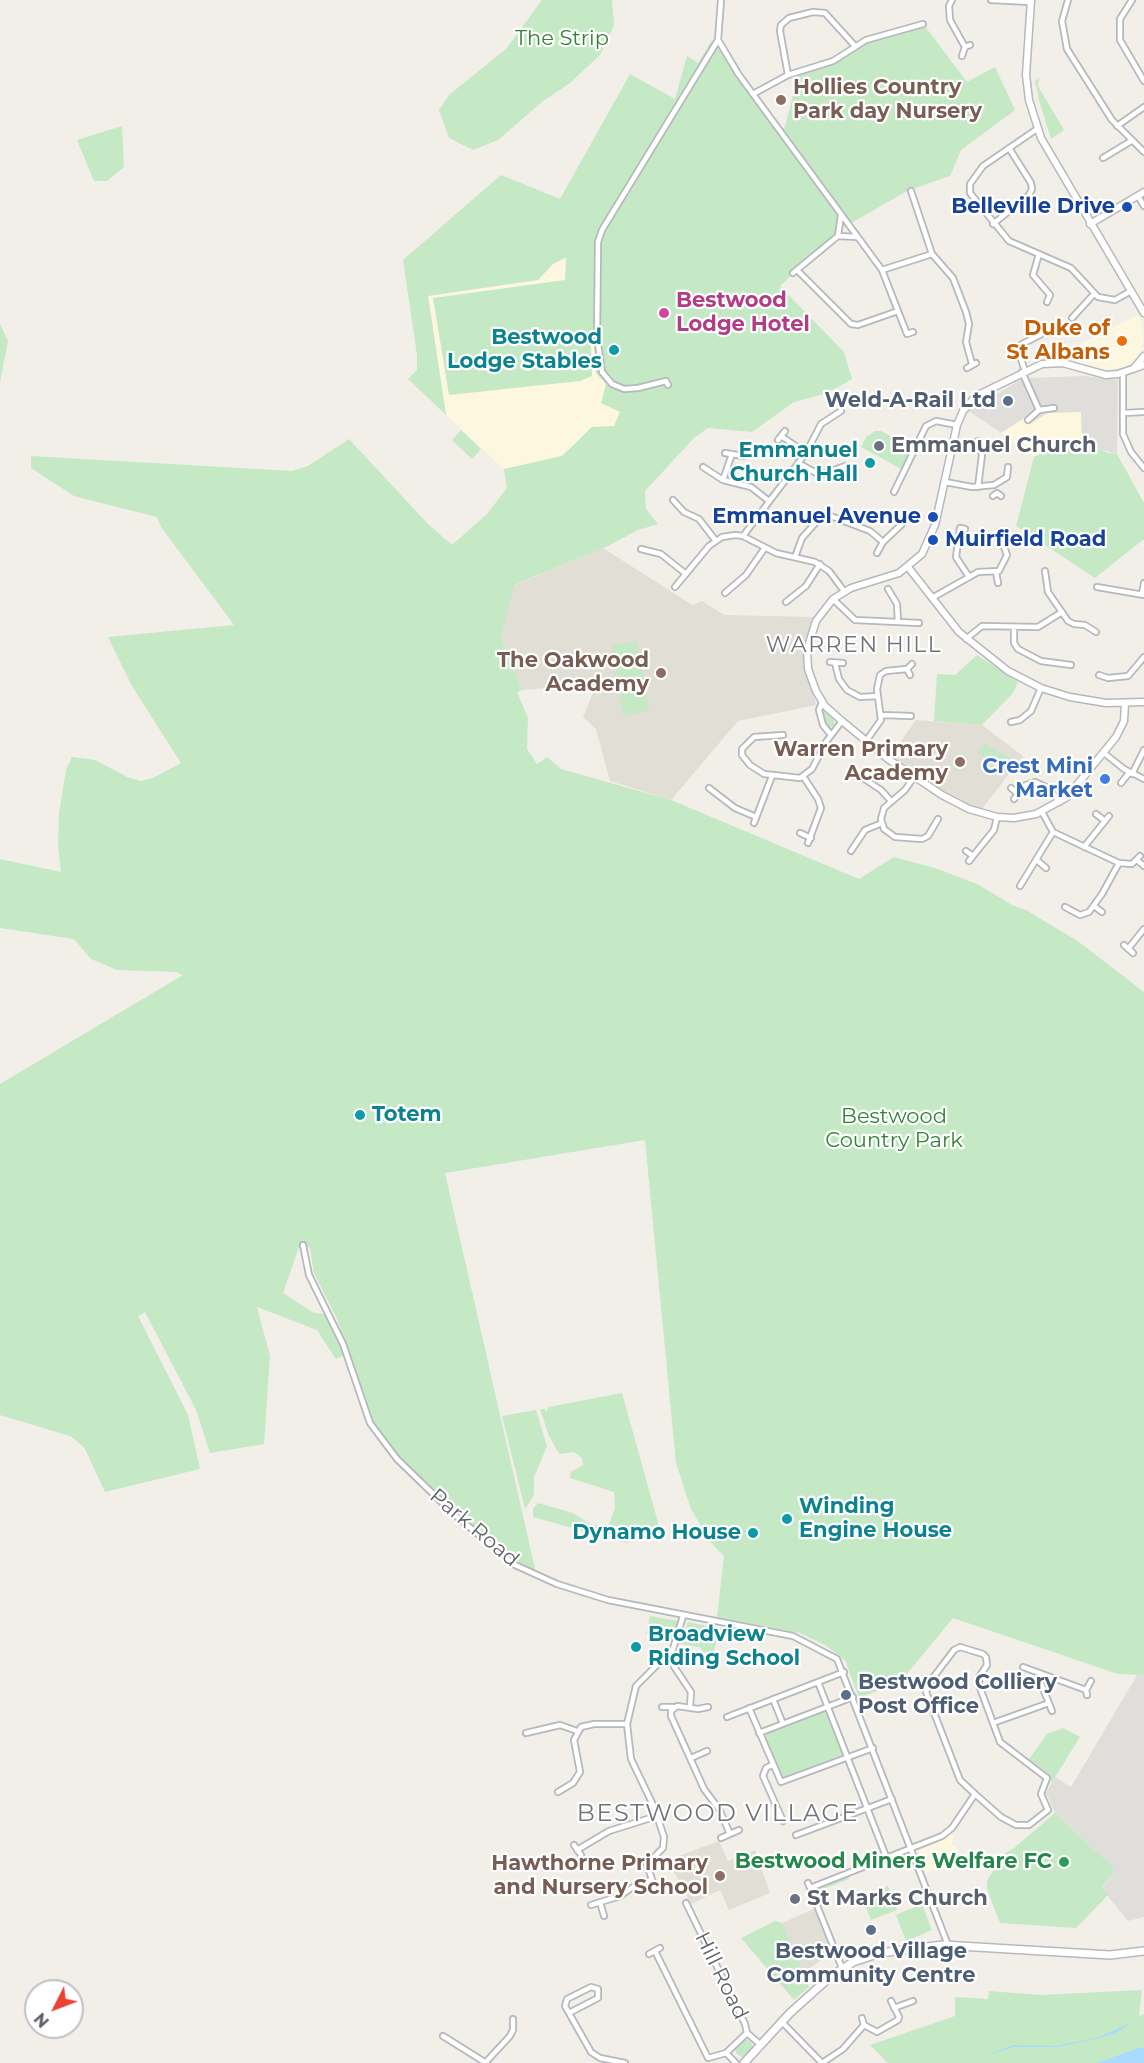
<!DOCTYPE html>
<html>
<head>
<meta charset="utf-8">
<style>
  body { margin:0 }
  #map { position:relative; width:1144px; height:2063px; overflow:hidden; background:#f1efe8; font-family:Montserrat,sans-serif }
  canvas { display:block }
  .north { position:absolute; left:24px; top:1979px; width:60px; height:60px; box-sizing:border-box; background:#fff; border:2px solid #bfc1c3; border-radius:50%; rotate:228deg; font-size:16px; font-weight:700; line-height:24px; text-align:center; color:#5f6368 }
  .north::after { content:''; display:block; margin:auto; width:21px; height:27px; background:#ea4335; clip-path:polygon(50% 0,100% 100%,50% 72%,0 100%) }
</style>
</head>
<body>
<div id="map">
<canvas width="1144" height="2063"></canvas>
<div class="north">N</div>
</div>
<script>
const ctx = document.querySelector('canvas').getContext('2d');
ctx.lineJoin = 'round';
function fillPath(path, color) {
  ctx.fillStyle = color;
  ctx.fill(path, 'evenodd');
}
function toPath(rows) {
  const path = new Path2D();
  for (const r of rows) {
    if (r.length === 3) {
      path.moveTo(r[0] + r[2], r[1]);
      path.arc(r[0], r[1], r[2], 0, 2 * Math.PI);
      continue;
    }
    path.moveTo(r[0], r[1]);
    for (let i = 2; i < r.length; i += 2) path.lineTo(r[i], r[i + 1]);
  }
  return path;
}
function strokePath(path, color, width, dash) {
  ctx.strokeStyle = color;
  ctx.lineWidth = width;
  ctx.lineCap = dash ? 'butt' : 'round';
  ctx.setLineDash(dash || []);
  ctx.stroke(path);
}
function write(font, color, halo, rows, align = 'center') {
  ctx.font = font + ' Montserrat,sans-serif';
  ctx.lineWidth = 4.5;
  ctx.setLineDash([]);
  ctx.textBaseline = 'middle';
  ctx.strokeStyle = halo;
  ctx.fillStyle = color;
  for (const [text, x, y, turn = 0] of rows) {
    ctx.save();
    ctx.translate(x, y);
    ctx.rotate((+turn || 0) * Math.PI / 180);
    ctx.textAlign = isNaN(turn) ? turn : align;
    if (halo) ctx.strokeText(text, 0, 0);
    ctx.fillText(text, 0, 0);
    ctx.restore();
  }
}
const commercial = toPath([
  [594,249,595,354,597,371,621,412,614,426,592,427,562,456,504,469,446,415,428,295,538,280,553,264],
  [1139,314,1144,333,1140,356,1133,361,1123,367,1107,370,1074,361,1078,345],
  [1058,411,1081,412,1082,444,1050,449,1034,457,1001,433,1025,418,1030,424,1047,413],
  [952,1834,954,1837,951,1844,956,1847,958,1861,925,1873,922,1865,928,1859,926,1855,919,1856,919,1851]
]);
const industrial = toPath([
  [1084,376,1118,380,1117,454,1082,444,1081,412,1047,413,1030,424,1024,418,1001,433,969,411,1018,381,1030,378],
  [1137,1675,1144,1675,1144,1917,1128,1921,1102,1889,1115,1869,1055,1813,1046,1793,1055,1777,1071,1787]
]);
const education = toPath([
  [603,548,692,605,702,601,724,615,814,617,806,638,804,660,816,705,738,721,671,800,610,781,596,729,583,717,593,693,593,687,583,685,522,690,501,637,513,586],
  [916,720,982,725,1023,756,981,810,941,789,891,755],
  [719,1841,728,1861,755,1850,770,1893,729,1910,720,1890,691,1904,668,1860],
  [816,1908,832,1952,802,1974,782,1923]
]);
const green = toPath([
  [542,0,612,0,614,25,600,55,570,83,543,101,498,140,473,150,449,138,439,110,449,95,506,49],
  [924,25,967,82,995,67,1015,110,961,150,950,176,907,191,839,230,780,286,844,352,852,379,827,393,794,402,752,432,708,428,694,438,645,491,646,509,658,524,638,530,608,546,514,585,501,637,522,690,517,692,528,718,527,749,537,764,547,757,561,769,671,800,859,879,894,857,938,869,977,884,1012,905,1026,910,1079,942,1144,992,1144,1675,1118,1674,953,1618,900,1682,859,1698,845,1660,825,1645,800,1633,717,1617,724,1556,712,1544,691,1509,676,1463,645,1140,445,1173,536,1573,502,1552,469,1525,398,1456,374,1423,337,1319,314,1273,310,1248,300,1244,283,1293,314,1313,325,1314,344,1355,336,1359,317,1330,257,1307,270,1356,264,1444,210,1453,196,1410,145,1312,138,1316,188,1415,200,1469,105,1492,84,1447,70,1436,0,1415,0,1084,183,975,176,972,117,970,91,959,74,939,0,928,0,859,61,872,58,846,59,813,66,770,72,757,95,760,127,777,141,781,153,778,181,763,132,686,108,637,234,625,161,527,157,517,74,496,31,468,31,456,292,471,308,466,349,439,428,524,452,545,487,514,507,488,504,469,562,456,592,427,614,426,620,412,601,403,606,384,596,373,594,345,591,345,592,376,580,381,449,395,433,298,565,280,566,257,553,264,538,280,428,296,446,415,408,379,417,370,417,355,403,260,501,175,560,199,630,74,675,99,687,56,698,63,712,40,778,133,785,127,798,75,825,67,861,45],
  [1039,78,1038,86,1064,130,1051,139,1039,100,1035,81],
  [122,126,124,167,107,181,94,181,77,140],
  [0,324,8,341,0,382],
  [461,430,481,449,472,459,452,440],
  [875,431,881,431,913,448,901,469,861,447,866,437],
  [1087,443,1108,453,1117,454,1144,503,1144,539,1095,578,1016,526,1034,457,1050,449],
  [637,641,649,711,623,716,612,645],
  [977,655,1018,682,1013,693,982,725,934,721,937,674,955,675],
  [823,708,834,718,834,725,829,729,821,711],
  [984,743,1010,758,1004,768,978,753],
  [622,1393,659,1526,626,1543,533,1517,533,1509,538,1503,573,1513,590,1524,608,1527,615,1508,614,1492,570,1478,571,1472,583,1465,582,1458,574,1452,561,1454,558,1452,549,1436,540,1409,545,1409,545,1412,549,1407],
  [536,1410,547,1446,534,1477,534,1495,525,1509,502,1416],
  [650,1616,678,1621,674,1639,646,1634],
  [688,1622,721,1629,711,1659,699,1647,680,1644],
  [826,1710,844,1754,783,1778,780,1777,765,1738,766,1733],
  [1063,1728,1080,1737,1052,1782,1048,1773,1029,1759,1047,1734],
  [1055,1813,1115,1869,1102,1888,1108,1895,1076,1928,1000,1923,987,1889,987,1881,1003,1854,1014,1848],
  [848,1876,849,1879,823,1889,828,1903,821,1906,815,1889],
  [888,1886,897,1910,871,1920,862,1897],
  [922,1904,932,1930,906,1941,896,1915],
  [775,1921,782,1923,809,1987,794,2000,741,1938],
  [1142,1990,1139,2016,1144,2014,1144,2063,888,2063,870,2045,955,2016,955,1997,988,1999,989,1991,1041,1995],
  [744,2048,9]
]);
const water = toPath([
  [1133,2022,1115,2033,1099,2038,1058,2047,1014,2047,985,2056,1013,2045,1055,2046,1096,2038],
  [1139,2048,1144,2048,1144,2063,1097,2063]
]);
const minor = toPath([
  [952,0,949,6,950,20,965,47],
  [991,0,1031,2],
  [1068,0,1062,21,1067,49,1112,120,1144,152],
  [1132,0,1120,19,1120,40,1144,81],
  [718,40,739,75,882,270,907,334,913,332],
  [962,56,965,47,970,45],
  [788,75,780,31,781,25,789,18,813,12,825,13,855,46],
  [753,94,788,75,833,61,866,40,923,24],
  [1117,126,1144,107],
  [1037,129,983,166,970,184,970,193,1009,241,1071,268,1098,297,1115,300,1131,291],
  [1103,158,1131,141],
  [911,191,932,254,953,278,966,312,969,324,966,342,972,364],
  [1138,196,1144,206],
  [993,224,1029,195,1032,189,1031,183,1009,148],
  [838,236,841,215],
  [1039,254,1033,275,1050,295,1047,302],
  [797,270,851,324,858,325,898,311],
  [882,270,932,254],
  [793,273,838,236,857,237],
  [1072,318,1094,294],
  [967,368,976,363],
  [1025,371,1018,350,1022,344,1040,335],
  [1022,372,1039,410],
  [1123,373,1123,434,1131,452,1144,468],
  [668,385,666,381,638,388,624,389,612,384,602,372,597,337,598,242,602,230,718,40,721,0],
  [1123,413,1144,412],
  [1028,420,1039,410,1054,408],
  [781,436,806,453],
  [778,440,785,431],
  [978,441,982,455,978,487],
  [725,453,744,456],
  [798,463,820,475,845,466],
  [703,467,723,480,751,487,769,501],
  [839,470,842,479],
  [723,480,732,454],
  [945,482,972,487,994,485,1007,477,1008,467],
  [894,492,926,426,936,421,957,425],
  [993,496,997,493,1001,496],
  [673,500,684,512,699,519,716,541],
  [965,529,960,528,956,557,969,577],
  [743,536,806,453,821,424,841,411],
  [641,549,661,554,686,574],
  [877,553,883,542,902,524],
  [795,557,802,538,819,519,828,515,870,531,883,542],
  [1045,571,1048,592,1068,621,1074,624,1085,625,1096,632],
  [996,572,998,583],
  [675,587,709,546,722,537,735,535,743,536,776,553,815,562,829,571,844,591],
  [1097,587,1144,595],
  [888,589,897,604,898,622],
  [725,593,746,575,764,549],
  [1142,594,1144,583],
  [932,598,978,572,999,571,1007,555,1000,536],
  [833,599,855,620,919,623],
  [786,602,806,586,820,564],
  [1014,627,1014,643,1018,649,1041,661,1071,665],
  [966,639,982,626,1038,627,1062,612],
  [830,662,843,663],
  [835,663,839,679,847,690,860,697,878,696],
  [910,675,907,669,912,664],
  [1099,675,1108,678,1128,676,1144,657],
  [822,702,819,710,823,725,831,735],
  [882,715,911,716],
  [1011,722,1020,720,1031,711,1041,688],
  [783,735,754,737,742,749,742,755,750,765,764,774,800,778,812,769,826,742,842,721],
  [866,741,881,720,877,689,880,675,886,671,907,669],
  [1104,753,1124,769,1144,779],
  [857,774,881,790,891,801],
  [1132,774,1144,750],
  [803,776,818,799,821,808,808,843],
  [914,777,905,790,884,808,881,819,884,829,895,837,922,839,928,836,938,819],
  [1121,783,1129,773],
  [709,788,735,808,756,817],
  [1011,788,1018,794],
  [1014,799,1026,785,1035,782,1048,788,1060,802],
  [1042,812,1053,832,1119,863,1132,864,1140,856],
  [1096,814,1105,821],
  [754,823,772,776],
  [800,833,811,838],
  [1084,847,1109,816],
  [851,851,865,830,882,823],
  [966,851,973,856],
  [1137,860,1144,866],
  [969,861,994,830,997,817],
  [1038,861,1046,868],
  [1020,886,1053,832],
  [1094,906,1102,912],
  [1065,907,1080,915,1089,912,1102,894,1119,863],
  [1124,945,1133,953],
  [1128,949,1144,929],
  [303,1245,309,1275,343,1344,370,1423,397,1459,456,1516,515,1565,557,1584,608,1600,793,1636,837,1659,948,1945],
  [667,1656,691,1692,690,1707],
  [1023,1667,1086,1690],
  [1042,1674,1040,1681,1052,1711],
  [818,1682,887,1859],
  [1087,1695,1086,1690,1091,1681],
  [773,1699,783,1724],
  [662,1707,673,1707],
  [708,1707,698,1709,677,1706,671,1711,671,1716,704,1789,719,1809,730,1834],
  [749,1708,781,1782,873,1748],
  [727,1717,844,1672],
  [993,1723,1049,1703],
  [526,1733,560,1725,577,1731],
  [759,1733,853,1697],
  [691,1758,707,1751],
  [772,1765,766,1768,763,1776,783,1821],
  [558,1792,573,1783,580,1772,574,1740,581,1727,594,1724,627,1724],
  [796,1835,892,1799],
  [721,1838,739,1830],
  [574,1845,581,1855],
  [577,1850,609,1831,657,1816],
  [808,1883,842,1968],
  [810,1888,942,1836,952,1828,975,1794,1001,1817,1016,1825,1029,1825,1048,1810,1041,1794,1047,1778,1000,1742,979,1685,979,1677,987,1665,986,1657,983,1654,960,1647,954,1650,929,1683,926,1692,960,1780,975,1794],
  [655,1889,647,1864,663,1848,664,1837,654,1807,631,1759,627,1724,636,1686,673,1649,683,1616],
  [600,1902,604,1916],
  [686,1903,745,2024,747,2033,761,2045],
  [591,1905,620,1896,636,1885,652,1880],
  [655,1951,708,2058,726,2053],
  [649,1954,660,1948],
  [894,2008,913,2001],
  [569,2013,598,1998,598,1989,591,1987,567,1999,565,2006,591,2052,600,2058,625,2063],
  [862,2018,864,2025,877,2032,898,2020,899,2017,891,2001],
  [781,2021,822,2063],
  [443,2036,486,2063],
  [726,2053,747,2033],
  [726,2053,736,2063],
  [485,2063,510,2036,513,2030,513,2019],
  [822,2063,843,2049,864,2025]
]);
const tertiary = toPath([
  [1031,0,1026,75,1029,100,1041,138,1144,313],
  [1090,224,1144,192],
  [1135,367,1144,356],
  [908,567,959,632,1008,671,1041,688,1070,697,1106,703,1144,702],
  [1125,703,1124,721,1116,737,1067,797,1036,814,1014,818,997,817,969,809,942,795,888,759,842,721,825,706,816,691,808,669,807,650,816,621,833,599,851,588,899,573,922,554,935,525,957,425,963,411,976,396,1042,364,1063,363,1106,375,1118,374,1144,365]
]);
const secondary = toPath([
  [744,2063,790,2013,830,1977,853,1962,880,1953,943,1945,1110,1955,1144,1951]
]);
const markers = [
  [781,100,6,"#8d6e63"],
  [1127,207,6,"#1a4fb4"],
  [664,313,6,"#d1479c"],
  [1122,341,6,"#e8710a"],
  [614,350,6,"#0f9aa8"],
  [1008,401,6,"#5c6f8a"],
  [879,446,6,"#6b7280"],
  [870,463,6,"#0f9aa8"],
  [933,517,6,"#1a4fb4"],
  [933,540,6,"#1a4fb4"],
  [661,673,6,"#8d6e63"],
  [960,762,6,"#8d6e63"],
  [1105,779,6,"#3f7fe0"],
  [360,1115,6,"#0f9aa8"],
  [787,1519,6,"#0f9aa8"],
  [753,1533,6,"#0f9aa8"],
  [636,1647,6,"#0f9aa8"],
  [846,1695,6,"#5c6f8a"],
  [1064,1862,6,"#2e9e5b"],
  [720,1876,6,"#8d6e63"],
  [795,1899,6,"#6b7280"],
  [871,1930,6,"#5c6f8a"]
];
const parkNames = [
  ["The Strip",562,39],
  ["Bestwood",894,1117],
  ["Country Park",894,1141]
];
const educationNames = [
  ["Hollies Country",793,88,"left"],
  ["Park day Nursery",793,112,"left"],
  ["The Oakwood",649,661],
  ["Academy",649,685],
  ["Warren Primary",948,750],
  ["Academy",948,774],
  ["Hawthorne Primary",708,1864],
  ["and Nursery School",708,1888]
];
const transitNames = [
  ["Belleville Drive",1115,207],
  ["Emmanuel Avenue",921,517],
  ["Muirfield Road",945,540,"left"]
];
const hotelNames = [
  ["Bestwood",676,301],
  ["Lodge Hotel",676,325]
];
const foodNames = [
  ["Duke of",1110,329],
  ["St Albans",1110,353]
];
const cultureNames = [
  ["Bestwood",602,338],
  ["Lodge Stables",602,362],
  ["Emmanuel",858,451],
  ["Church Hall",858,475],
  ["Totem",372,1115,"left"],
  ["Winding",799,1507,"left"],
  ["Engine House",799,1531,"left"],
  ["Dynamo House",741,1533],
  ["Broadview",648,1635,"left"],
  ["Riding School",648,1659,"left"]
];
const serviceNames = [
  ["Weld-A-Rail Ltd",996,401],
  ["Bestwood Colliery",858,1683,"left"],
  ["Post Office",858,1707,"left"],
  ["Bestwood Village",871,1952,"center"],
  ["Community Centre",871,1976,"center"]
];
const worshipNames = [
  ["Emmanuel Church",891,446],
  ["St Marks Church",807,1899]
];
const shopNames = [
  ["Crest Mini",1093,767],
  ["Market",1093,791]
];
const streetNames = [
  ["Park Road",474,1528,40],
  ["Hill Road",721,1976,64]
];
const leisureNames = [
  ["Bestwood Miners Welfare FC",1052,1862]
];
const neighbourhoodNames = [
  ["WARREN HILL",854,646]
];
const quarterNames = [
  ["BESTWOOD VILLAGE",718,1814]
];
fillPath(commercial, '#fef7e0');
fillPath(industrial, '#e0deda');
fillPath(education, '#e1ded6');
fillPath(green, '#c5e8c5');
fillPath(water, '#aadaff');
strokePath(minor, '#b5b8bc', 8);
strokePath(tertiary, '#b5b8bc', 9);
strokePath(secondary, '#b6babf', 10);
strokePath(minor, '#fff', 4.5);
strokePath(tertiary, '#fff', 6);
strokePath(secondary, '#fff', 7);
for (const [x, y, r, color] of markers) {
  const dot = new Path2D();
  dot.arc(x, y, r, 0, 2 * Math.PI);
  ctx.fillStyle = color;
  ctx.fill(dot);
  strokePath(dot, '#fff', 2);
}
write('21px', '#348238', '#fff', parkNames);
write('bold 21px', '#785e54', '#fff', educationNames, 'right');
write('bold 21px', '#164399', '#fff', transitNames, 'right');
write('bold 21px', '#b23c85', '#fff', hotelNames, 'left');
write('bold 21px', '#c56008', '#fff', foodNames, 'right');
write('bold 21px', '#0d838f', '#fff', cultureNames, 'right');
write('bold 21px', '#4e5e75', '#fff', serviceNames, 'right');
write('bold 21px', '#5b616d', '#fff', worshipNames, 'left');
write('bold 21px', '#366cbe', '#fff', shopNames, 'right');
write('21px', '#5f6368', '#fff', streetNames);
write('bold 21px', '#27864d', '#fff', leisureNames, 'right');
ctx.letterSpacing = '1.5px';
write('22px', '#70757a', '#fff', neighbourhoodNames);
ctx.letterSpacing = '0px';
ctx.letterSpacing = '1.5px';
write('24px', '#70757a', '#fff', quarterNames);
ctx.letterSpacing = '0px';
</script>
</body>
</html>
